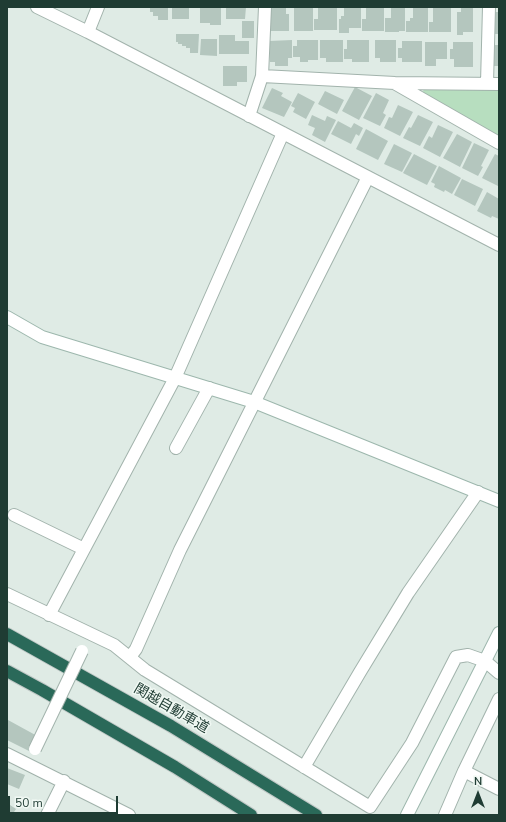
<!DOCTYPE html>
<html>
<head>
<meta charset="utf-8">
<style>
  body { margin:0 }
  #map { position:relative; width:506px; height:822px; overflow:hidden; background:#dfebe5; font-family:"Nunito Sans",sans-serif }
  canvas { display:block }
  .frame { position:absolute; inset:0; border:8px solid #1f3c33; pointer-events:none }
  .north { position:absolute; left:458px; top:774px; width:40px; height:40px; -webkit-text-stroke:3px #f0f8f3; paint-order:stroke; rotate:0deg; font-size:11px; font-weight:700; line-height:16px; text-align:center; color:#1f3c33 }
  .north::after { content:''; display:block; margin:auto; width:14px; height:18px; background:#1f3c33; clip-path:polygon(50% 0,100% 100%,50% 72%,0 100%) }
  .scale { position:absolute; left:8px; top:796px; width:110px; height:18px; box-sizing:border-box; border:2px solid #1f3c33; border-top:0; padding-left:5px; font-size:12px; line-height:14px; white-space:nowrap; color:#1f3c33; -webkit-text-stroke:3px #f0f8f3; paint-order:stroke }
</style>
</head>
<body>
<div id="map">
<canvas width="506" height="822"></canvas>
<div class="frame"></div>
<div class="north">N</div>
<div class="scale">50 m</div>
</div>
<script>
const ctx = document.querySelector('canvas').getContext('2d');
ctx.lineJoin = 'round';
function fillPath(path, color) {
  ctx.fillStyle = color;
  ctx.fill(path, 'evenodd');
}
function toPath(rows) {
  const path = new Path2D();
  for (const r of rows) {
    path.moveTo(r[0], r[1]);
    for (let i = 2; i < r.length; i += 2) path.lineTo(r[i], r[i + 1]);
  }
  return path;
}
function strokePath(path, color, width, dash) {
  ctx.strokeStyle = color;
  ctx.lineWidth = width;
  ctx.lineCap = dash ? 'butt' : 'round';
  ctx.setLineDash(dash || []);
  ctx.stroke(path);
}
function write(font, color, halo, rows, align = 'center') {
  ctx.font = font + ' "Nunito Sans","Noto Sans JP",sans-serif';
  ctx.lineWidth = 3;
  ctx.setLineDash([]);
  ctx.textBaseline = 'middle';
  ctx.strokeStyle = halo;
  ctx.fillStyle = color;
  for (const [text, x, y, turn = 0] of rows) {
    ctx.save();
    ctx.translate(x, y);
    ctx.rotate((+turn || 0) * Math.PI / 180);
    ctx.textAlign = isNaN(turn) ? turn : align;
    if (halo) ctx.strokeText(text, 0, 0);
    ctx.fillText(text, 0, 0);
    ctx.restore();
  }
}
const green = toPath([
  [424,87,499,89,499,137,422,97]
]);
const building = toPath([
  [150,7,168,7,168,20,158,20,158,16,153,16,153,12,150,12],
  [172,7,189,7,189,19,172,19],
  [200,7,221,7,221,25,210,25,210,23,200,23],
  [226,7,246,7,245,19,226,19],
  [268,7,286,7,286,14,289,14,289,31,268,31],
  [294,7,313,7,313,31,294,31],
  [318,7,337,7,337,30,314,30,314,19,318,19],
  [344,7,361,7,361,28,349,28,349,33,339,33,339,19,341,19,341,16,344,16],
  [366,7,384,7,384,31,362,31,362,19,366,19],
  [391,7,405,7,405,31,399,31,399,32,385,32,385,18,391,18],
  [413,7,428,7,428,32,406,32,406,21,410,21,410,18,413,18],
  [433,7,451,7,451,32,429,32,429,22,433,22],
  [461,7,473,7,473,32,463,32,463,35,457,35,457,12,461,12],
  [492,12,499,12,499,34,492,34],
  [242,21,254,21,254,38,242,38],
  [176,34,199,34,198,53,190,53,190,48,186,48,186,46,182,46,182,44,178,44,178,42,176,42],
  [219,35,235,35,235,41,249,41,249,54,219,54],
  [201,39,217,39,217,56,200,55],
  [292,40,292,58,288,58,288,66,275,66,275,62,270,62,269,41],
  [297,40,318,40,318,60,308,60,308,62,300,62,300,57,293,57,293,46,297,46],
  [320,40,343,40,343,62,326,62,326,58,320,58],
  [347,40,369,40,369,62,352,62,352,59,344,59,344,49,347,49],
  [375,40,396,40,396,62,380,62,380,58,375,58],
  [402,41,422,41,422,62,402,62,402,58,398,58,398,48,402,48],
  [425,42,447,42,447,59,436,59,436,66,425,66],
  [453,42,473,42,473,67,454,67,454,59,450,59,450,49,453,49],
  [491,45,499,45,499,66,491,66],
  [223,66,247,66,247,82,237,82,237,86,223,86],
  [355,87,372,96,359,120,342,111],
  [272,88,283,93,281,96,292,102,284,117,262,108],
  [325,91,344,100,337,114,318,104],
  [298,93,315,102,306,119,293,112,295,108,291,106],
  [376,93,389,100,383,113,386,115,380,126,363,118],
  [398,105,413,112,400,136,384,128,389,117,392,118],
  [312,115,325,121,327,116,336,120,325,142,312,135,315,128,308,125],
  [418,115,433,122,420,146,403,138,409,127,411,128],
  [338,121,351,128,354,123,363,128,359,136,356,134,351,144,331,134],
  [438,125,453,132,440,157,423,148,429,136,432,138],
  [366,129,388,141,378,160,356,149],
  [457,134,472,142,460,167,443,158],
  [474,143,489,150,481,166,483,167,478,176,462,168],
  [394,144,412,153,402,172,384,164],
  [414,154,437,166,427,185,403,173],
  [495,154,499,156,498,186,482,178],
  [439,166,461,178,452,194,445,190,444,192,434,187,435,184,431,182],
  [462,179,483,189,475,206,454,195],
  [487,192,499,199,499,219,492,216,491,218,477,211],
  [8,720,39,737,31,752,7,740,7,723],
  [7,768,25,775,19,789,7,784],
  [7,803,16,809,12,815,7,815]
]);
const street = toPath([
  [37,7,88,32,499,245],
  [88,32,98,7],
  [262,76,395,83,499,84],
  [487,83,489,7],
  [396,84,499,143],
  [249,116,262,76,265,7],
  [176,448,209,388],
  [14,515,84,549],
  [7,594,114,645,145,670,370,807,412,743,456,657,468,655,485,661,499,673],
  [49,615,175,378,283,133],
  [130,657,136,649,180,550,368,177],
  [7,754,129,815],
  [304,767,360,672,408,593,478,492],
  [464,771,499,789],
  [47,815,64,781],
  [445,815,464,771,499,699]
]);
const secondary = toPath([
  [7,317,42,337,254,402,499,501],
  [407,815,499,633]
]);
const highway = toPath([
  [7,634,171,726,316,815],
  [7,671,42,690,175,767,251,815]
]);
const streetBridge = toPath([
  [35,749,82,651]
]);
const streetNames = [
  ["関越自動車道",171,709,30]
];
fillPath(green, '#b7debf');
fillPath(building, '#b4c6be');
strokePath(street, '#a2b3ac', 14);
strokePath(secondary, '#9db7ad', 14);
strokePath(highway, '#c0c8c6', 14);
strokePath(street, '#fff', 12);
strokePath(secondary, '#fff', 12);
strokePath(highway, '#2a6959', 12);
strokePath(streetBridge, '#a2b3ac', 14, []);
strokePath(streetBridge, '#fff', 12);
write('14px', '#1f3c33', '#f0f8f3', streetNames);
</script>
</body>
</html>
